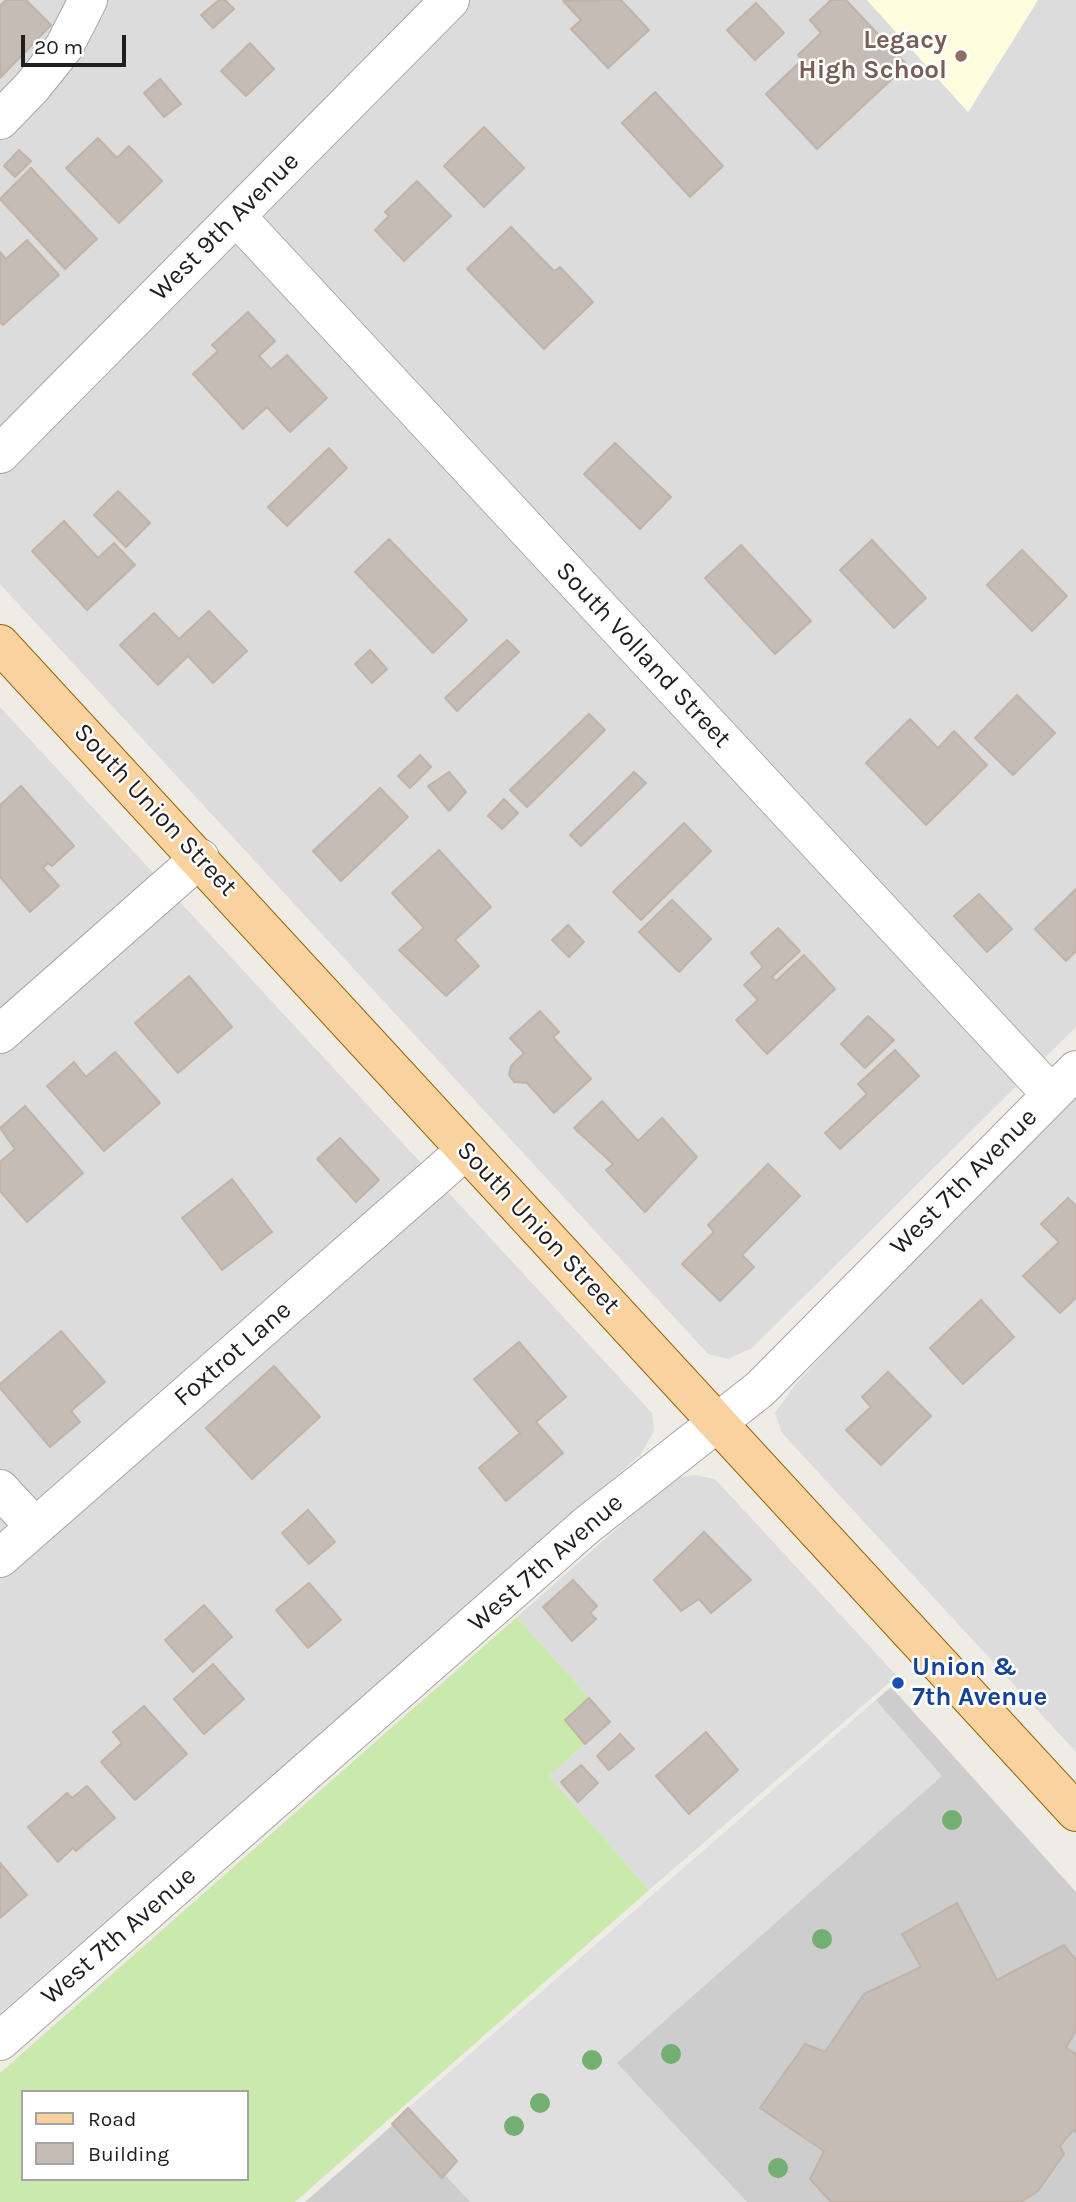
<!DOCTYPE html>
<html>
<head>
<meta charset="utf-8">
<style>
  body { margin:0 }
  #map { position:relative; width:1076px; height:2202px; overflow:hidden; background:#efece5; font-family:Karla,sans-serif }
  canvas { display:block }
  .legend { position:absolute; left:21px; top:2090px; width:228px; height:91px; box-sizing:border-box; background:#fff; border:2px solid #a5a5a5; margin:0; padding:9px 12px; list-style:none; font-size:21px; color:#1f1f1f }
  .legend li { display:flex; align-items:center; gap:14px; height:35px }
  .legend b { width:35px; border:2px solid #a5a5a5 }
  .scale { position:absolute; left:21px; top:35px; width:105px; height:32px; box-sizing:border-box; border:4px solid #1f1f1f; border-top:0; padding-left:9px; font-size:21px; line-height:24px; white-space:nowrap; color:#1f1f1f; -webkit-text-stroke:5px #fff; paint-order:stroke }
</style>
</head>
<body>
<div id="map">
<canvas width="1076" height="2202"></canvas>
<ul class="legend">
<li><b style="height:9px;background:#fad2a0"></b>Road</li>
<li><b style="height:19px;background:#c4bcb5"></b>Building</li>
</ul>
<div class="scale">20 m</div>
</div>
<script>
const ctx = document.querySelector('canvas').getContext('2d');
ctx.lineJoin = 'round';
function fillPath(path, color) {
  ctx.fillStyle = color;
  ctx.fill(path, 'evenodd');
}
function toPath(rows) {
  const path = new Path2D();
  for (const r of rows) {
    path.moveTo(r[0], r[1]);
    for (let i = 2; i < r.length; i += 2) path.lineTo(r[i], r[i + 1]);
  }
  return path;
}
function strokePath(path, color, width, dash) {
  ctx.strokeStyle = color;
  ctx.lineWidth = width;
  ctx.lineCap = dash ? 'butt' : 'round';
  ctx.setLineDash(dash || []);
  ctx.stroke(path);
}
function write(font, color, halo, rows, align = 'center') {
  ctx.font = font + ' Karla,sans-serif';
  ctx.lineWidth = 5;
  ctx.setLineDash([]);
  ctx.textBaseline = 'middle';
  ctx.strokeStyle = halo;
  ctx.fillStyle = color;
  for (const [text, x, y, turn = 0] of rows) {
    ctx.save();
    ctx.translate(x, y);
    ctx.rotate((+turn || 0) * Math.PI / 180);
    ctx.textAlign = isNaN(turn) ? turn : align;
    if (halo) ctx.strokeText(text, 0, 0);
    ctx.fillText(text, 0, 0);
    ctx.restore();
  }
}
const residential = toPath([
  [0,0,867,0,968,112,1038,0,1076,0,1076,1027,752,1348,728,1359,708,1354,0,584],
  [0,707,652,1413,654,1431,641,1454,0,2013],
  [1076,1087,1076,1752,782,1433,775,1413,794,1386,1026,1136],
  [696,1475,715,1479,897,1676,649,1890,549,1776,585,1744,565,1720,589,1698,517,1617,674,1478]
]);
const education = toPath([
  [867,0,1038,0,968,112]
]);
const religious = toPath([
  [891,1687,1076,1892,1076,2202,305,2202]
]);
const grass = toPath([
  [517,1617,589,1698,565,1720,585,1744,549,1776,649,1890,295,2202,0,2202,0,2073],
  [23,2092,247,2092,247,2179,23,2179]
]);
const parking = toPath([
  [876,1700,942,1776,617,2063,747,2202,470,2202,445,2175,457,2161,408,2108]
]);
const building = toPath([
  [6,0,26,0,51,25,0,78,0,6,6,0],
  [219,0,225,0,234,9,213,28,201,15,219,0],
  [621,0,649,30,608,68,571,29,581,20,563,1,621,0],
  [831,0,846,0,907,65,817,149,766,94,802,60,798,55,821,33,810,20,831,0],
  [756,3,784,33,755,60,727,30,756,3],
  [250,43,274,69,246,96,221,71,250,43],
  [160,79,181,104,164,117,144,93,160,79],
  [655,92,723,166,690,197,622,123,655,92],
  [484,127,524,168,484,207,444,166,484,127],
  [98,138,117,158,129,146,162,181,119,223,66,168,98,138],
  [19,150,31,161,15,177,4,166,19,150],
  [31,168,97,239,65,269,0,199,31,168],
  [417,181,451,216,404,261,375,230,389,216,385,212,417,181],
  [511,227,554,271,560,267,593,302,544,349,467,269,511,227],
  [27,240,59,275,3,325,0,322,0,252,6,259,27,240],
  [248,312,275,341,259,356,271,369,287,355,327,398,290,432,267,407,243,429,193,374,218,351,212,345,248,312],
  [615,443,671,497,640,529,584,474,615,443],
  [329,448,347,468,287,526,268,507,329,448],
  [118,491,150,523,126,547,94,515,118,491],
  [64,521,98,558,114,543,135,565,87,610,32,551,64,521],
  [389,539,467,620,433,653,355,572,389,539],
  [872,540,926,598,894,628,840,570,872,540],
  [741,545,811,621,775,654,705,578,741,545],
  [1022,550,1067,596,1032,631,987,585,1022,550],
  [209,611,247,651,213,683,188,656,158,685,120,645,154,613,179,639,209,611],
  [507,640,519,652,457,711,445,698,507,640],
  [370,650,387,669,372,683,355,664,370,650],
  [1017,695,1055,733,1013,775,975,738,1017,695],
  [589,714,605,730,527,807,510,790,589,714],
  [910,719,938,748,954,731,987,765,926,825,866,763,910,719],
  [420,755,431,767,410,788,398,776,420,755],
  [449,772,466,792,449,811,428,786,449,772],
  [634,772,646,783,581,846,570,835,634,772],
  [21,786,74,846,52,866,48,863,43,868,59,886,30,912,0,877,0,805,21,786],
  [380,788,408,817,341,881,313,851,380,788],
  [504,799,518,813,502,829,488,816,504,799],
  [684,823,711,851,641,920,613,892,684,823],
  [439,850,491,907,455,940,479,966,446,996,399,950,424,928,392,893,439,850],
  [1076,889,1076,951,1066,961,1035,929,1076,889],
  [979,894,1012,929,987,952,954,916,979,894],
  [672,900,711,939,679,972,639,932,672,900],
  [568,925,584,942,569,957,552,940,568,925],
  [778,928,800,951,772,977,776,981,804,955,835,989,767,1054,736,1020,758,1000,744,985,763,967,751,953,778,928],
  [189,976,232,1027,178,1073,135,1023,189,976],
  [540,1011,559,1032,553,1037,591,1079,554,1113,527,1083,514,1082,509,1075,511,1066,524,1053,510,1038,540,1011],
  [868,1016,894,1040,865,1068,841,1044,868,1016],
  [895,1050,919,1076,840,1149,825,1133,867,1094,858,1084,895,1050],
  [115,1052,160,1103,104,1151,47,1086,74,1062,86,1077,115,1052],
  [602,1101,638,1141,662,1118,697,1157,645,1212,606,1170,613,1164,574,1128,602,1101],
  [25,1106,83,1173,27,1222,0,1191,0,1162,15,1149,0,1128,25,1106],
  [340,1138,379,1180,356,1202,317,1159,340,1138],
  [768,1164,800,1196,742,1255,754,1267,720,1301,682,1264,714,1232,708,1225,768,1164],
  [232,1179,272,1232,222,1270,182,1218,232,1179],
  [1068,1198,1076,1206,1076,1298,1060,1313,1023,1276,1059,1242,1041,1224,1068,1198],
  [981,1300,1014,1337,963,1384,930,1348,981,1300],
  [61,1331,105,1382,71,1411,80,1422,50,1447,0,1388,0,1384,61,1331],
  [519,1342,566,1397,536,1422,563,1453,506,1501,479,1468,520,1433,474,1379,519,1342],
  [274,1366,320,1417,252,1479,206,1428,274,1366],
  [888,1372,931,1416,881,1465,846,1430,871,1407,862,1397,888,1372],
  [308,1510,335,1542,309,1564,282,1533,308,1510],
  [704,1532,751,1580,711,1613,699,1599,681,1611,654,1580,704,1532],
  [573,1580,597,1606,590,1613,596,1619,572,1641,543,1607,573,1580],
  [309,1583,341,1620,308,1648,276,1610,309,1583],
  [204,1605,232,1637,193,1672,165,1640,204,1605],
  [213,1664,244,1699,204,1734,174,1699,213,1664],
  [589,1698,610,1722,585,1744,565,1720,589,1698],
  [144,1706,187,1754,135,1800,101,1762,122,1743,113,1732,144,1706],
  [706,1732,738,1770,689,1814,656,1776,706,1732],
  [620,1734,634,1749,609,1770,597,1756,620,1734],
  [581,1765,598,1783,578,1802,561,1782,581,1765],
  [87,1786,115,1818,76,1851,73,1848,58,1862,28,1827,67,1793,72,1798,87,1786],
  [0,1863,27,1895,0,1918,0,1863],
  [957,1903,997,1980,1064,1945,1076,1960,1076,2030,1066,2048,1076,2054,1076,2132,1073,2130,1060,2146,1064,2154,1038,2191,1021,2202,831,2202,810,2179,824,2151,760,2108,805,2044,825,2052,864,1994,921,1967,902,1934,957,1903],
  [408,2108,457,2161,442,2178,392,2124,408,2108]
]);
const minor = toPath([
  [0,120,32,87,64,47,88,0],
  [236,216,1051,1094],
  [0,454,450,0],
  [0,1034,200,858],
  [0,1489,35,1527],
  [0,1558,466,1150],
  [0,2041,587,1525,760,1389,1076,1070]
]);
const major = toPath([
  [0,644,1076,1812]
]);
const trees = [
  [952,1820],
  [822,1939],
  [671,2054],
  [592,2060],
  [540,2103],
  [514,2126],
  [778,2168]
];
const markers = [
  [961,56,7,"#8d6e63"],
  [898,1683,7,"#1a4fb4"]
];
const educationNames = [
  ["Legacy",947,41],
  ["High School",947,71]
];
const streetNames = [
  ["West 9th Avenue",225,227,-45],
  ["South Volland Street",643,655,47],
  ["South Union Street",155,810,47],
  ["West 7th Avenue",964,1182,-45],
  ["South Union Street",538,1228,47],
  ["Foxtrot Lane",233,1354,-41],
  ["West 7th Avenue",546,1563,-41],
  ["West 7th Avenue",119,1936,-41]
];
const transitNames = [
  ["Union &",912,1668],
  ["7th Avenue",912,1698]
];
fillPath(residential, '#dddcdc');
fillPath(education, '#fefedf');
fillPath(religious, '#cdcdcd');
fillPath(grass, '#cae9ac');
fillPath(parking, '#dfdfdf');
fillPath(building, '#c4bcb5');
strokePath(building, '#c1b3a8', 2);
strokePath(minor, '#a6a6a6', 40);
strokePath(major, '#976503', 40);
strokePath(minor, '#fff', 38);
strokePath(major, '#fad2a0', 38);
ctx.fillStyle = '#73ae73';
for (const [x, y] of trees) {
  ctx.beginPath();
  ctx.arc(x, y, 10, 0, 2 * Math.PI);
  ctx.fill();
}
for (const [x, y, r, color] of markers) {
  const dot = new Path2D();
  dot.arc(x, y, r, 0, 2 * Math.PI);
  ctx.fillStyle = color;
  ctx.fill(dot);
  strokePath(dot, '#fff', 2.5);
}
write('bold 26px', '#785e54', '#fff', educationNames, 'right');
write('26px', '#1f1f1f', '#fff', streetNames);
write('bold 26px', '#164399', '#fff', transitNames, 'left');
</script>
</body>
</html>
